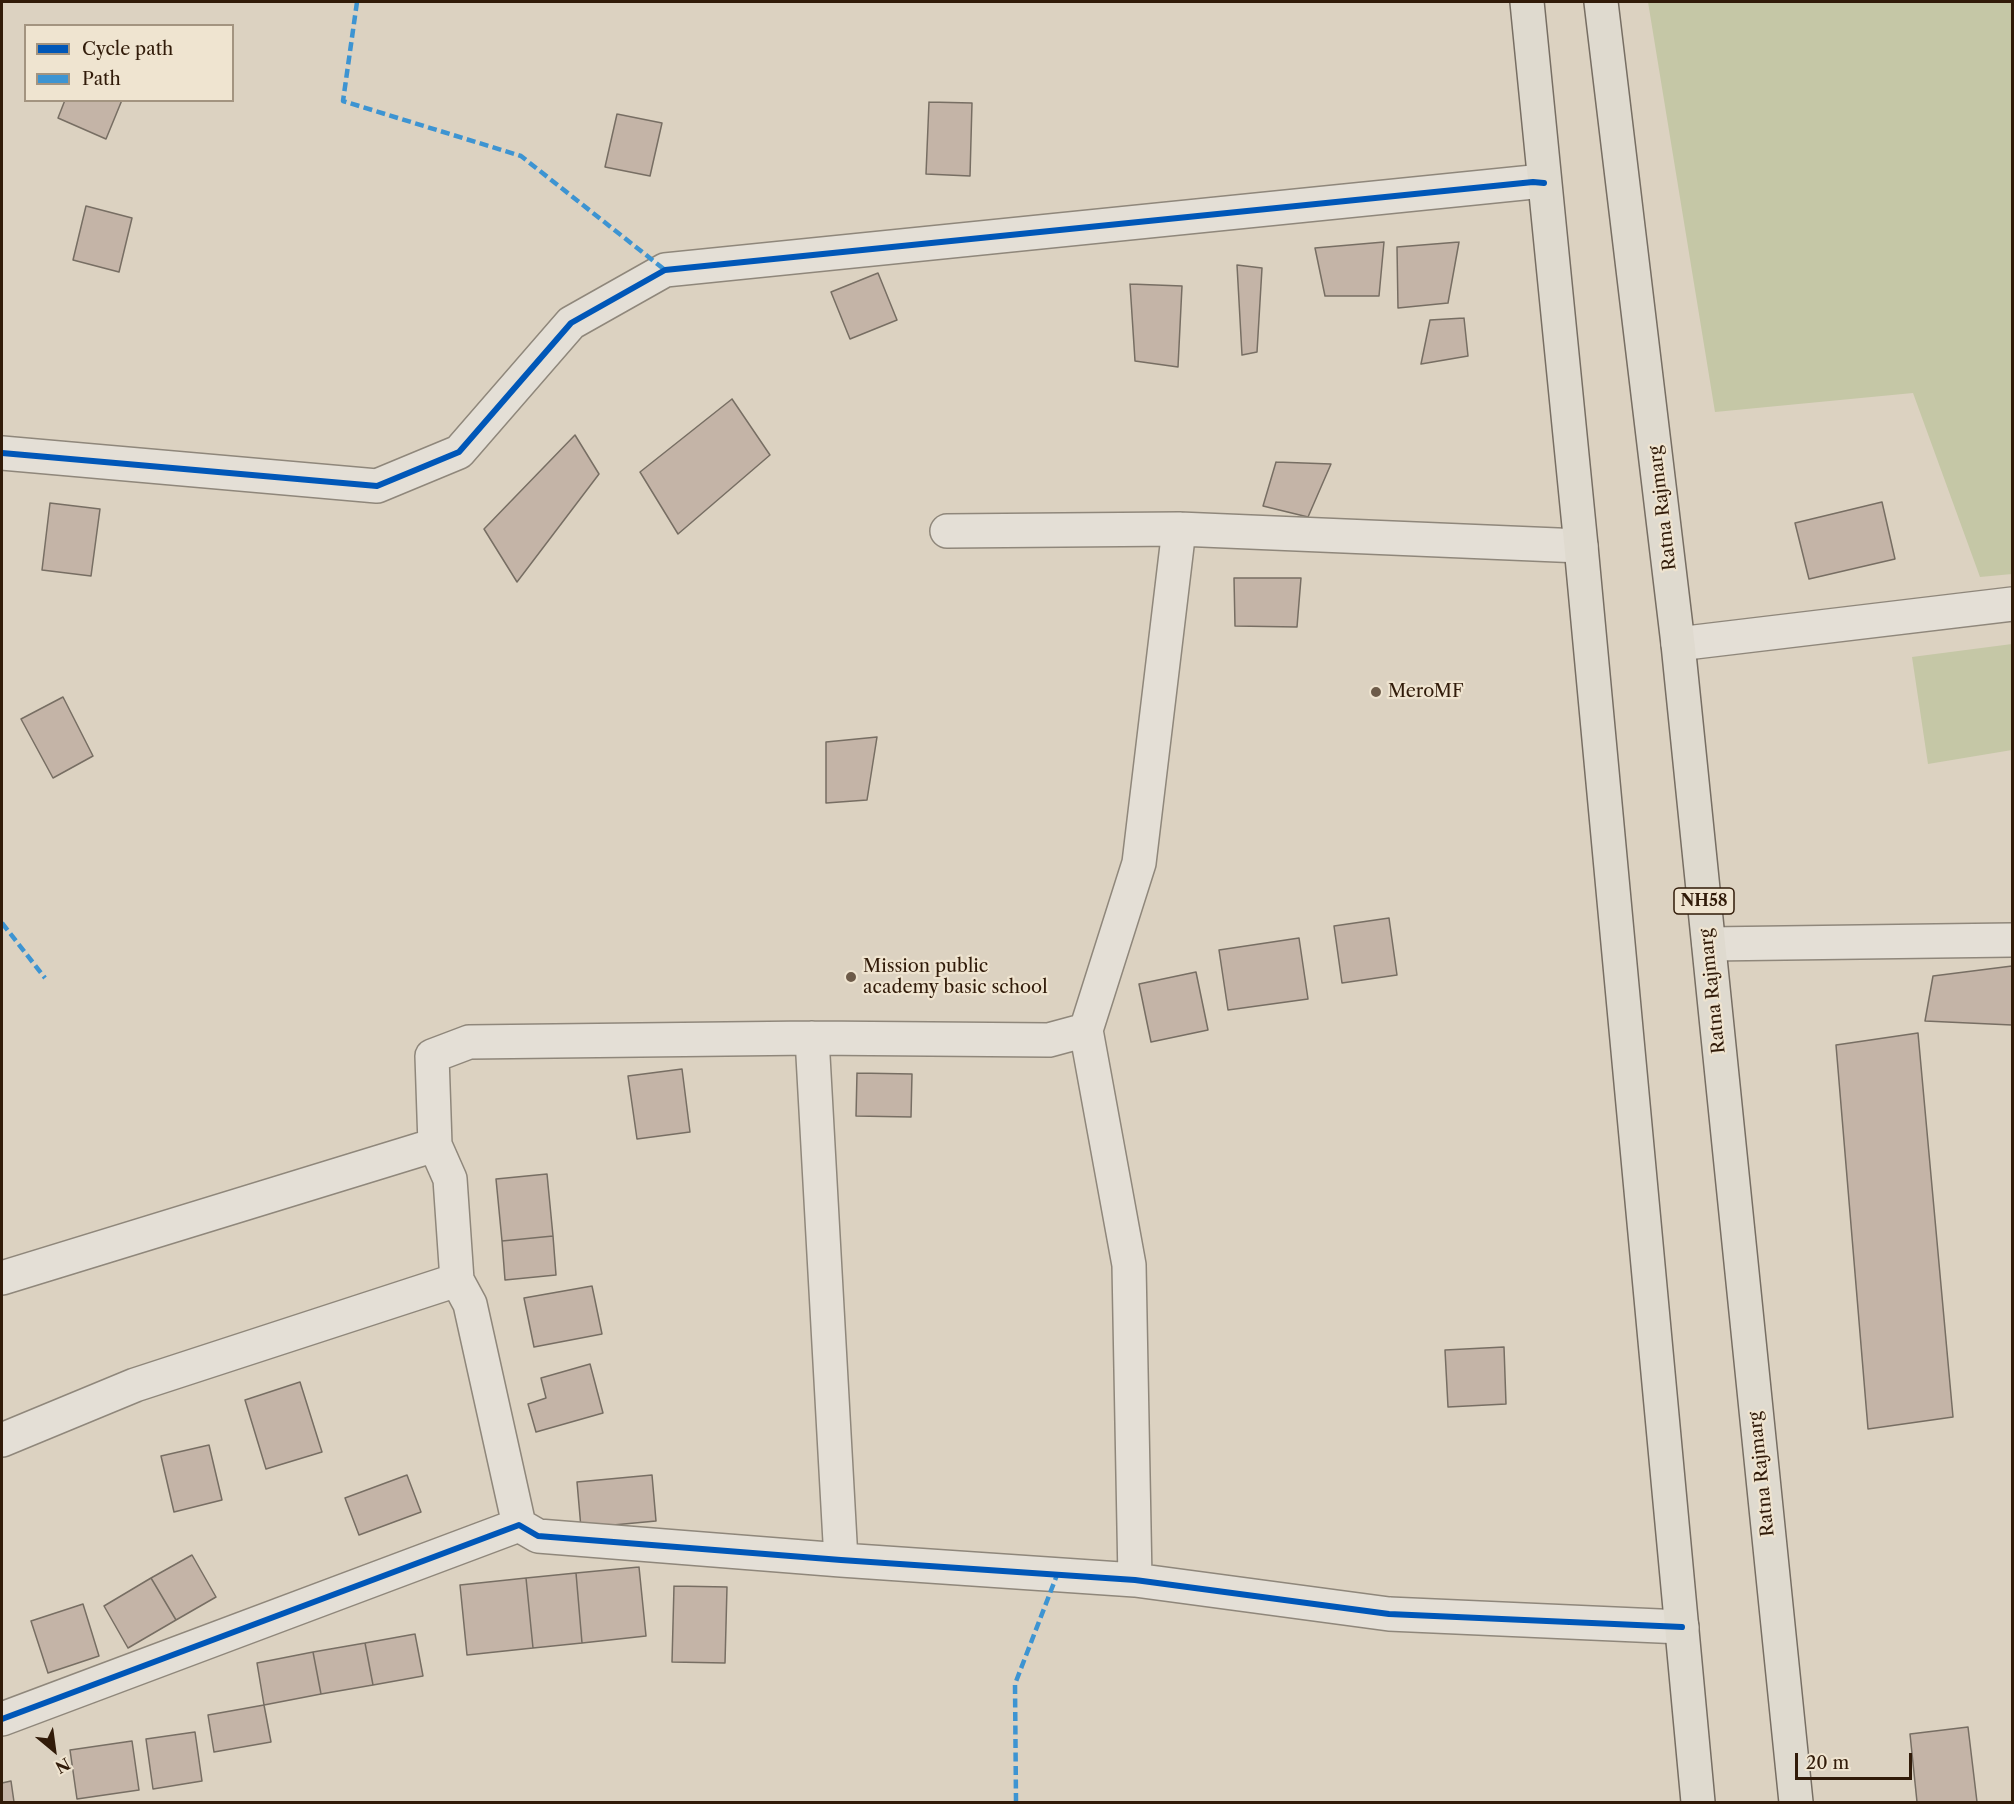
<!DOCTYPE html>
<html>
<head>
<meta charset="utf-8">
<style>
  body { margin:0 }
  #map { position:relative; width:2014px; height:1804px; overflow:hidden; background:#dcd2c1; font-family:"Libre Caslon Text",serif }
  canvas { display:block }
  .frame { position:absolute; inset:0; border:3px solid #311b09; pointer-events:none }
  .legend { position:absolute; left:24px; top:24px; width:210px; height:78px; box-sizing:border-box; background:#efe4d0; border:2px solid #a39480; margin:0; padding:8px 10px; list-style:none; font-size:18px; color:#311b09 }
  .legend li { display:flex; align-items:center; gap:12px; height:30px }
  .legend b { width:30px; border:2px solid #a39480 }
  .north { position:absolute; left:24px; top:1720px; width:60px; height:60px; -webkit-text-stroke:4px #efe4d0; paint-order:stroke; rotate:151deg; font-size:16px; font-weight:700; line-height:24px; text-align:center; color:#311b09 }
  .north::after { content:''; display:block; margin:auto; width:21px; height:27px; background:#311b09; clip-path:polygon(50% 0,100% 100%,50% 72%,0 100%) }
  .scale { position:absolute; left:1795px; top:1753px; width:117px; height:27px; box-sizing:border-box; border:3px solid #311b09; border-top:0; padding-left:8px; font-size:18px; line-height:21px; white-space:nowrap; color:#311b09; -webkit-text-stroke:4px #efe4d0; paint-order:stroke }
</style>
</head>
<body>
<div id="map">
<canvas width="2014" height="1804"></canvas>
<div class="frame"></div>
<ul class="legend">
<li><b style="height:8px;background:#0057b8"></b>Cycle path</li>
<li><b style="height:8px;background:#3d94d2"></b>Path</li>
</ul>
<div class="north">N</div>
<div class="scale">20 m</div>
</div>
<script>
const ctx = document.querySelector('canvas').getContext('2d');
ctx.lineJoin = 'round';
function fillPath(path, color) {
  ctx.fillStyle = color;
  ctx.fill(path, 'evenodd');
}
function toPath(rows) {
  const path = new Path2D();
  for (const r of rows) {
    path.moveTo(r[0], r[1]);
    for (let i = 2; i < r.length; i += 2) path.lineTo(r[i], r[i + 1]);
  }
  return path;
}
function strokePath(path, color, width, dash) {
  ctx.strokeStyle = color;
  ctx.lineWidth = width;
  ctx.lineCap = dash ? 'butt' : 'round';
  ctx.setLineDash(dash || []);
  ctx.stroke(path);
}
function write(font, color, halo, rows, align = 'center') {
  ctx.font = font + ' "Libre Caslon Text",serif';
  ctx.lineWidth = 4.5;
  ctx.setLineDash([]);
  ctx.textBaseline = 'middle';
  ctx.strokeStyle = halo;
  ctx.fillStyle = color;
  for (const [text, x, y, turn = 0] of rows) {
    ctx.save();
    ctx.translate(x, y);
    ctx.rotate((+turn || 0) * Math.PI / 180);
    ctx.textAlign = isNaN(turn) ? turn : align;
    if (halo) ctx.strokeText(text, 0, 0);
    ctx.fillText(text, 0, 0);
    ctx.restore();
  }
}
const green = toPath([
  [1648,2,2012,2,2012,574,1980,577,1913,393,1715,412],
  [2012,644,2012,750,1928,764,1912,657]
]);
const building = toPath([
  [65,100,122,100,106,139,58,118,65,100],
  [929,102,972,103,970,176,926,174,929,102],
  [617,114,662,123,650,176,605,167,617,114],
  [86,206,132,218,119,272,73,260,86,206],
  [1384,242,1379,296,1325,296,1315,248,1384,242],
  [1459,242,1448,303,1398,308,1397,247,1459,242],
  [1237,265,1262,268,1257,352,1242,355,1237,265],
  [878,273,897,320,850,339,831,292,878,273],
  [1130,284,1182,286,1178,367,1135,361,1130,284],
  [1464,318,1468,356,1421,364,1430,320,1464,318],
  [732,399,770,455,678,534,640,472,732,399],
  [575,435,599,474,517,582,484,529,575,435],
  [1276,462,1331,464,1308,517,1263,506,1276,462],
  [1882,502,1895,559,1809,579,1795,523,1882,502],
  [50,503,100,509,91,576,42,570,50,503],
  [1234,578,1301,578,1297,627,1235,626,1234,578],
  [63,697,93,756,53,778,21,719,63,697],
  [877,737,867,800,826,803,826,742,877,737],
  [1389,918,1397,975,1342,983,1334,926,1389,918],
  [1299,938,1308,999,1228,1010,1219,950,1299,938],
  [2012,966,2012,1025,1925,1021,1933,976,2012,966],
  [1196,972,1208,1030,1151,1042,1139,984,1196,972],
  [1918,1033,1953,1417,1868,1429,1836,1045,1918,1033],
  [682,1069,690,1132,637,1139,628,1076,682,1069],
  [857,1073,912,1074,911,1117,856,1116,857,1073],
  [547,1174,553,1236,502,1241,496,1179,547,1174],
  [553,1236,556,1275,505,1280,502,1241,553,1236],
  [592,1286,602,1334,534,1347,524,1298,592,1286],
  [1504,1347,1506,1404,1448,1407,1445,1350,1504,1347],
  [590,1364,603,1413,536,1432,528,1404,546,1398,541,1378,590,1364],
  [300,1382,322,1452,266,1469,245,1400,300,1382],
  [209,1445,222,1500,174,1512,161,1456,209,1445],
  [407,1475,421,1512,359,1535,345,1498,407,1475],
  [652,1475,656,1521,581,1528,577,1482,652,1475],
  [192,1555,216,1597,176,1620,151,1578,192,1555],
  [639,1567,646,1636,582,1643,576,1573,639,1567],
  [576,1573,582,1643,533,1648,526,1578,576,1573],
  [151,1578,176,1620,128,1648,104,1606,151,1578],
  [526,1578,533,1648,467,1655,460,1585,526,1578],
  [674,1586,727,1587,725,1663,672,1662,674,1586],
  [83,1604,99,1656,48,1673,31,1621,83,1604],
  [415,1634,423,1676,373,1685,365,1643,415,1634],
  [365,1643,373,1685,321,1694,313,1652,365,1643],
  [313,1652,321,1694,264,1705,257,1663,313,1652],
  [264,1705,271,1742,214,1752,208,1715,264,1705],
  [1968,1727,1977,1802,1917,1802,1910,1734,1968,1727],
  [195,1732,202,1781,153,1789,146,1739,195,1732],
  [132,1741,139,1790,77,1799,70,1750,132,1741],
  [11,1781,14,1802,2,1802,2,1783,11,1781]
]);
const minor = toPath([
  [2,453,377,486,459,452,571,323,665,270,1533,182,1544,183],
  [947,531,1179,529,1581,546],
  [1678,644,2012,604],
  [1709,944,2012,940],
  [812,1038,841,1560],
  [2,1278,435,1145],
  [2,1440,135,1385,457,1280],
  [519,1525,470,1304,457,1280,450,1179,435,1145,432,1056,469,1042,812,1038,1049,1040,1086,1030],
  [1135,1580,1129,1265,1086,1030,1139,863,1179,529],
  [2,1719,519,1525,538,1536,841,1560,1135,1580,1389,1614,1682,1627]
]);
const trunk = toPath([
  [1527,2,1581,546,1698,1802],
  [1601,2,1678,644,1796,1802]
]);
const quiet = toPath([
  [357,2,343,101,521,156,665,270],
  [2,923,45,978],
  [1016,1802,1015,1684,1057,1575]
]);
const cycleway = toPath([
  [2,453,377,486,459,452,571,323,665,270,1533,182,1544,183],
  [2,1719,519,1525,538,1536,841,1560,1135,1580,1389,1614,1682,1627]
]);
const markers = [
  [1376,692,6,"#6d5b49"],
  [851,977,6,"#6d5b49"]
];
const shields = [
  [1704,901,60]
];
const shieldNames = [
  ["NH58",1704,901]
];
const streetNames = [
  ["Ratna Rajmarg",1663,508,-97],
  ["Ratna Rajmarg",1713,991,-96],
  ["Ratna Rajmarg",1762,1474,-96]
];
const poiNames = [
  ["MeroMF",1388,692],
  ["Mission public",863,967],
  ["academy basic school",863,988]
];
fillPath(green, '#c5c7a6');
fillPath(building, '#c4b4a7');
strokePath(building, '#776e63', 1.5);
strokePath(minor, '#8f877b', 36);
strokePath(trunk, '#776e63', 36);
strokePath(minor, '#e4dfd6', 33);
strokePath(trunk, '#dfdacf', 33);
strokePath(quiet, '#3d94d2', 4.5, [9, 4.5]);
strokePath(cycleway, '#0057b8', 6);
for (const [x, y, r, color] of markers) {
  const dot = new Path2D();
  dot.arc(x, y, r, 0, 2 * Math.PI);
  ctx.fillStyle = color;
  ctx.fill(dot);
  strokePath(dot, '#efe4d0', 2);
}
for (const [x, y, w] of shields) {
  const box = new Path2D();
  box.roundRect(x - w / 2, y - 13, w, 26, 4.5);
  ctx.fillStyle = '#efe4d0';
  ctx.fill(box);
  strokePath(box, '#311b09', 1.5);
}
write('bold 16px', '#311b09', null, shieldNames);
write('18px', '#311b09', '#efe4d0', streetNames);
write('18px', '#311b09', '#efe4d0', poiNames, 'left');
</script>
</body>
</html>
